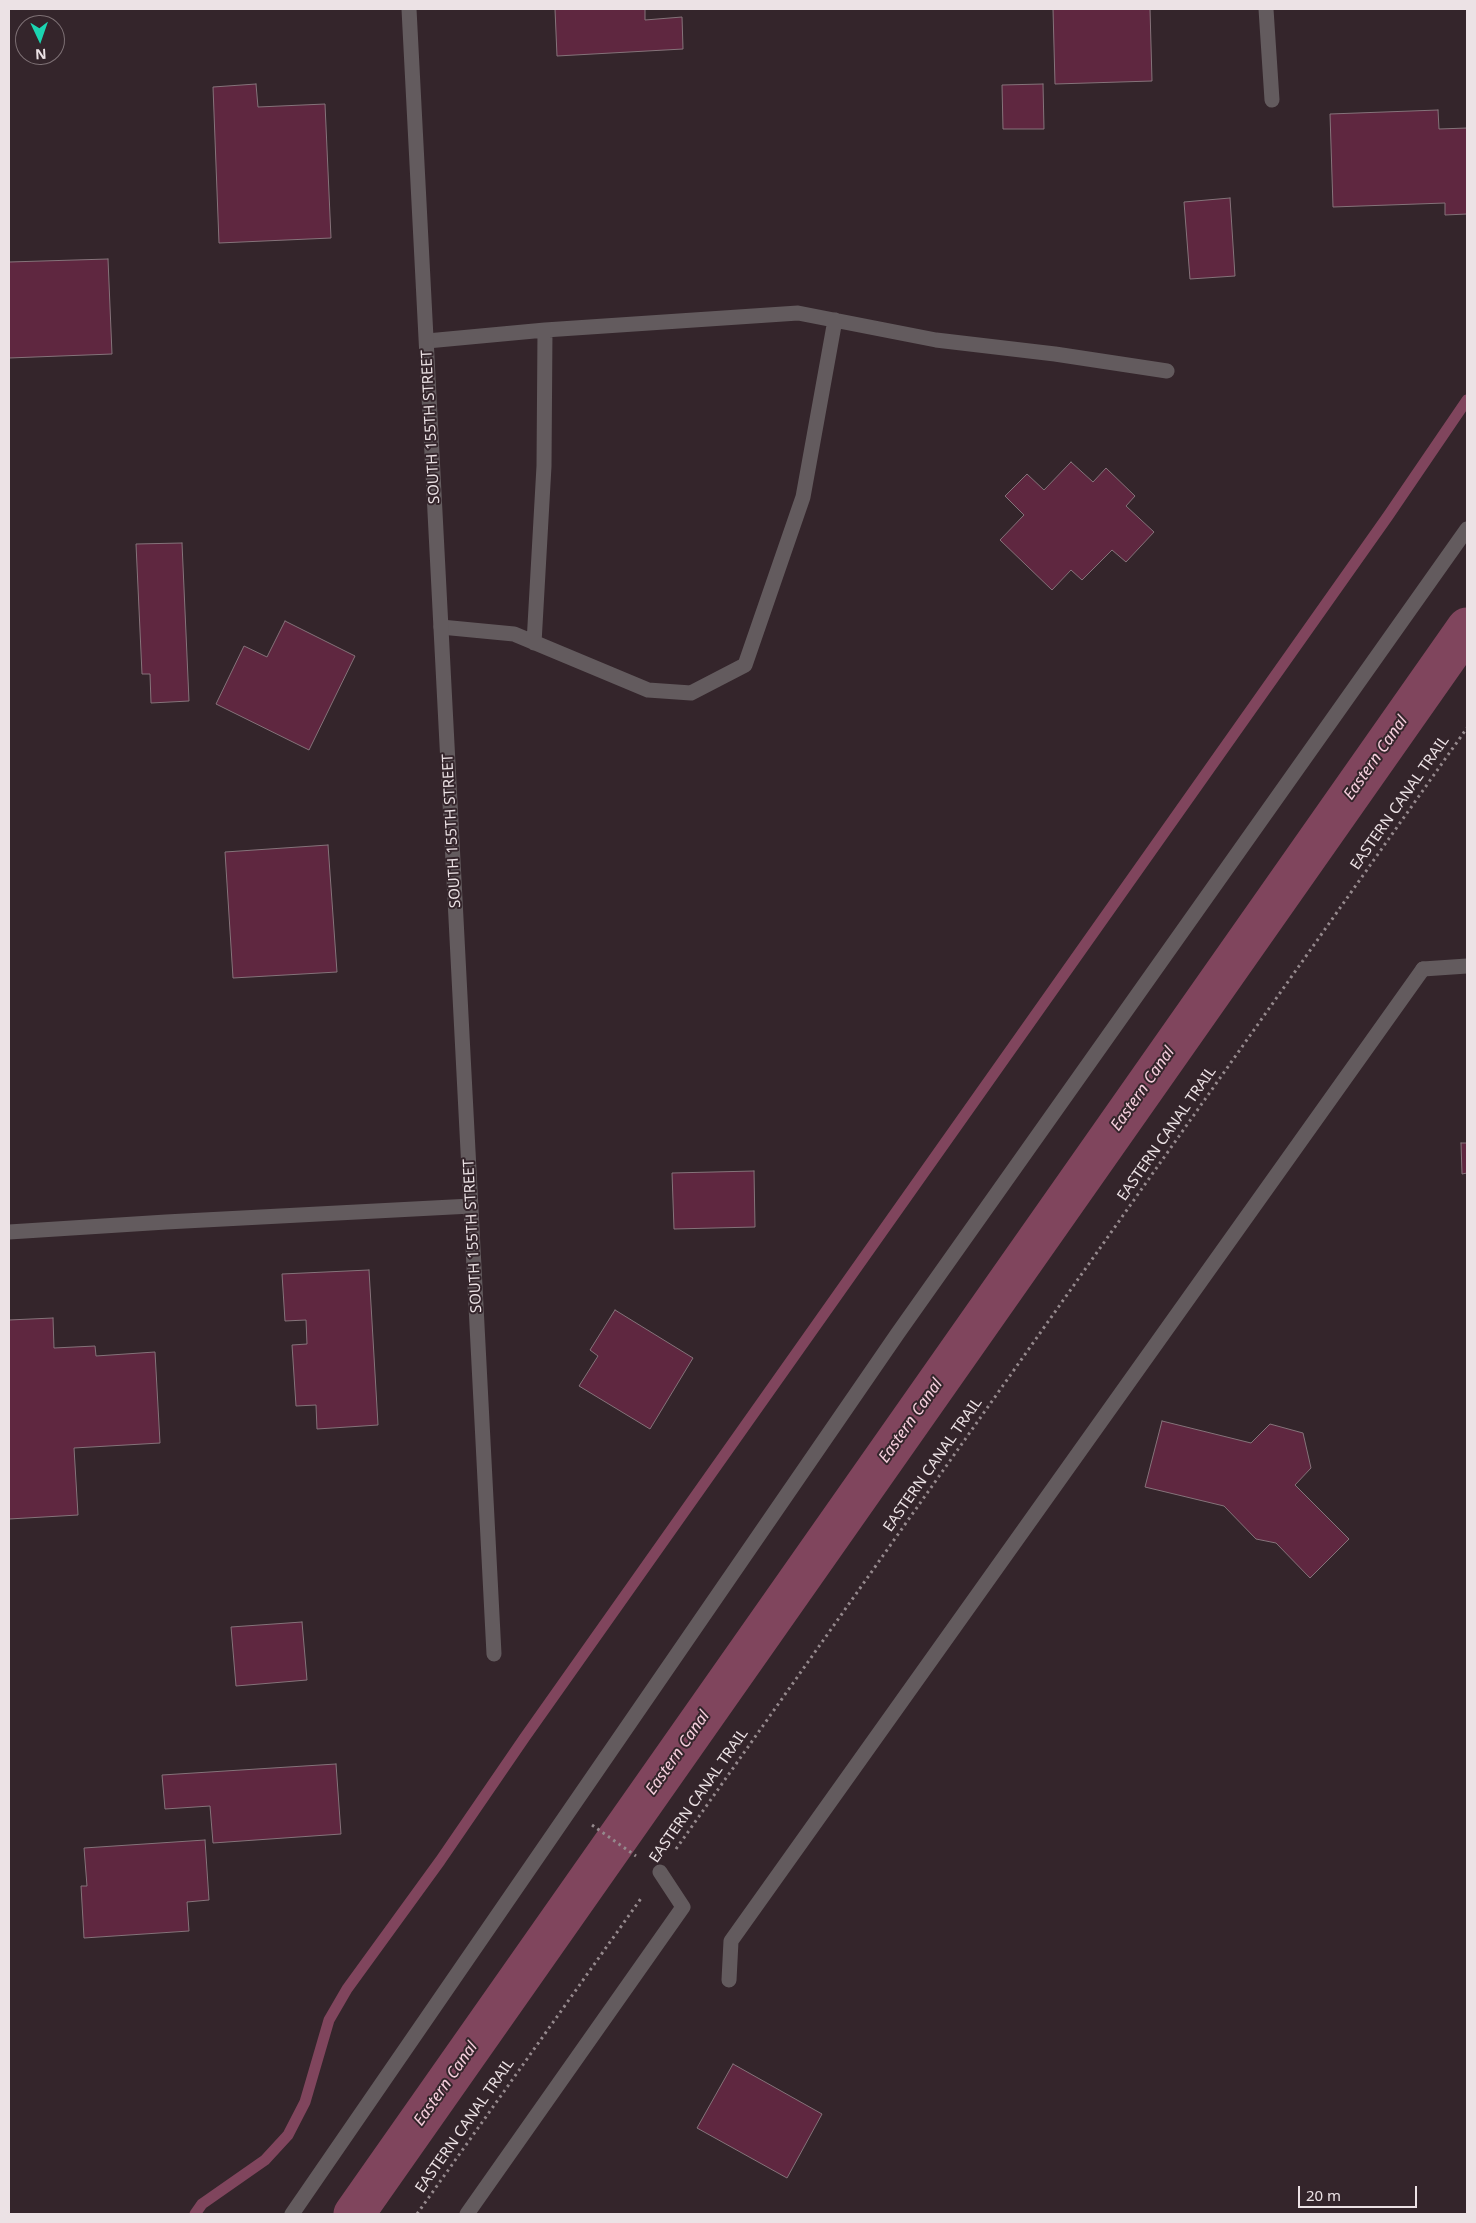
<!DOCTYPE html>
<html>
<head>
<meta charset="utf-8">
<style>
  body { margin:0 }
  #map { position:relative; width:1476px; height:2223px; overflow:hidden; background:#34252b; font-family:"Noto Sans",sans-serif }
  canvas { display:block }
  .frame { position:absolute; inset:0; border:10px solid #ece2e5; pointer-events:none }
  .north { position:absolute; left:15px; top:15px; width:50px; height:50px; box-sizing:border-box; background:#34252b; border:1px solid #7e7175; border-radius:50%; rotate:177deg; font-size:14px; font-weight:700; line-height:20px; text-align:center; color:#ece2e5 }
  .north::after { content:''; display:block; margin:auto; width:18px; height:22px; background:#1bd5b1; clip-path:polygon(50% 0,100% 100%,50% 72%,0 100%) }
  .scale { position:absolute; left:1298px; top:2186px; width:119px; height:22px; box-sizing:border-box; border:2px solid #ece2e5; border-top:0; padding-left:6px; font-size:15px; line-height:18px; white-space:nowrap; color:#ece2e5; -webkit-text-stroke:4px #34252b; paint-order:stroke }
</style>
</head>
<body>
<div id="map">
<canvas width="1476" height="2223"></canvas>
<div class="frame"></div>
<div class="north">N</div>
<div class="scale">20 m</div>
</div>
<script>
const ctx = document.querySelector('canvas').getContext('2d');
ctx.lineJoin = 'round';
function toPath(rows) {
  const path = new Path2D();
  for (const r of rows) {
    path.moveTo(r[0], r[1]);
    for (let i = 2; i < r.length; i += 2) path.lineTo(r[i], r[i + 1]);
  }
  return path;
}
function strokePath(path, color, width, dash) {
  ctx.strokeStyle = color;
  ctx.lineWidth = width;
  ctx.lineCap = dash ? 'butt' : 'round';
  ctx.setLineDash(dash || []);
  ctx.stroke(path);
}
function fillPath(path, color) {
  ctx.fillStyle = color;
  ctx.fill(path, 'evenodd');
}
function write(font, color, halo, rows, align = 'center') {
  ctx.font = font + ' "Noto Sans",sans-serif';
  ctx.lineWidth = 4;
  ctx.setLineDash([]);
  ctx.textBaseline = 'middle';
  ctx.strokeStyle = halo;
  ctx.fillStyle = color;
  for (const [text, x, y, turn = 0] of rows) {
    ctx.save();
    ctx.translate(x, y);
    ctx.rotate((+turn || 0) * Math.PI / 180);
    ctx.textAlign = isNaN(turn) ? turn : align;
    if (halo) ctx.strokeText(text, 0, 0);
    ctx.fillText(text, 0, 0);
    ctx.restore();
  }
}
const stream = toPath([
  [195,2214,202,2204,265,2160,288,2135,305,2102,329,2020,347,1989,440,1861,525,1737,1388,516,1467,400]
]);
const canal = toPath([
  [354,2214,1467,628]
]);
const building = toPath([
  [555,9,645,9,645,20,682,17,683,49,557,56,555,9],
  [1053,9,1150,9,1152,81,1055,84,1053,9],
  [256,84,258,107,325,104,331,238,219,243,213,87,256,84],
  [1043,84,1044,129,1003,129,1002,85,1043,84],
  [1438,110,1439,129,1467,128,1467,214,1445,215,1445,203,1333,207,1330,114,1438,110],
  [1230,198,1235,276,1190,279,1184,202,1230,198],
  [108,259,112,354,9,358,9,262,108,259],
  [1071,462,1093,482,1106,468,1135,496,1126,506,1154,532,1126,562,1112,550,1082,580,1071,570,1052,590,1000,540,1024,515,1005,496,1027,474,1044,490,1071,462],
  [182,543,189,701,151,703,150,674,142,674,136,544,182,543],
  [285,621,355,656,309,750,216,704,244,646,267,657,285,621],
  [328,845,337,972,233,978,225,852,328,845],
  [1461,1143,1467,1143,1467,1173,1462,1174,1461,1143],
  [754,1171,755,1227,674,1229,672,1173,754,1171],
  [369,1270,378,1425,317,1429,316,1405,296,1406,292,1345,307,1344,306,1320,285,1321,282,1274,369,1270],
  [615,1310,693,1358,650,1429,579,1386,598,1356,590,1350,615,1310],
  [53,1318,54,1348,95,1346,96,1356,155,1352,160,1443,74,1448,78,1515,9,1519,9,1320,53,1318],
  [1162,1421,1251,1443,1270,1424,1303,1433,1311,1468,1295,1485,1349,1539,1310,1578,1276,1543,1256,1539,1224,1506,1145,1487,1162,1421],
  [302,1622,307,1680,236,1686,231,1627,302,1622],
  [336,1764,341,1834,213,1843,210,1806,165,1809,162,1775,336,1764],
  [205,1840,209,1900,187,1902,189,1931,84,1938,81,1886,87,1886,84,1848,205,1840],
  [733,2064,822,2114,787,2178,697,2128,733,2064]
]);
const path = toPath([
  [592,1825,636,1856],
  [676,1849,1467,728],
  [417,2214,642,1897]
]);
const lane = toPath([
  [427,341,545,330,798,313,936,340,1055,354,1167,371],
  [441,627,514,634,648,690,691,693,745,665,803,497,835,320],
  [534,643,544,466,545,330],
  [9,1232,166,1222,471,1206],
  [729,1980,731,1941,1423,969],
  [292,2214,898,1333,1467,529],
  [467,2214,683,1907,660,1872]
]);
const street = toPath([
  [409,9,494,1654],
  [1266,9,1272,100],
  [1423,969,1467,966]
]);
const streetNames = [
  ["SOUTH 155TH STREET",431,427,-93],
  ["EASTERN CANAL TRAIL",1400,803,-55],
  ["SOUTH 155TH STREET",452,831,-93],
  ["EASTERN CANAL TRAIL",1167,1134,-55],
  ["SOUTH 155TH STREET",473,1236,-93],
  ["EASTERN CANAL TRAIL",933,1465,-55],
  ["EASTERN CANAL TRAIL",699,1796,-55],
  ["EASTERN CANAL TRAIL",465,2126,-55]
];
const waterNames = [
  ["Eastern Canal",1376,758,-55],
  ["Eastern Canal",1143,1089,-55],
  ["Eastern Canal",911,1421,-55],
  ["Eastern Canal",678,1753,-55],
  ["Eastern Canal",446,2084,-55]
];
strokePath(stream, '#80455d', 11);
strokePath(canal, '#80455d', 41);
fillPath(building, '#5f2740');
strokePath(building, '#85737a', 1);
strokePath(path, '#95898d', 3, [2.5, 4]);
strokePath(lane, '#635b5e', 15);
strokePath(street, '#635b5e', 15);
write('15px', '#ece2e5', '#34252b', streetNames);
write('italic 16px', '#f6cfdd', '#34252b', waterNames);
</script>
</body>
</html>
